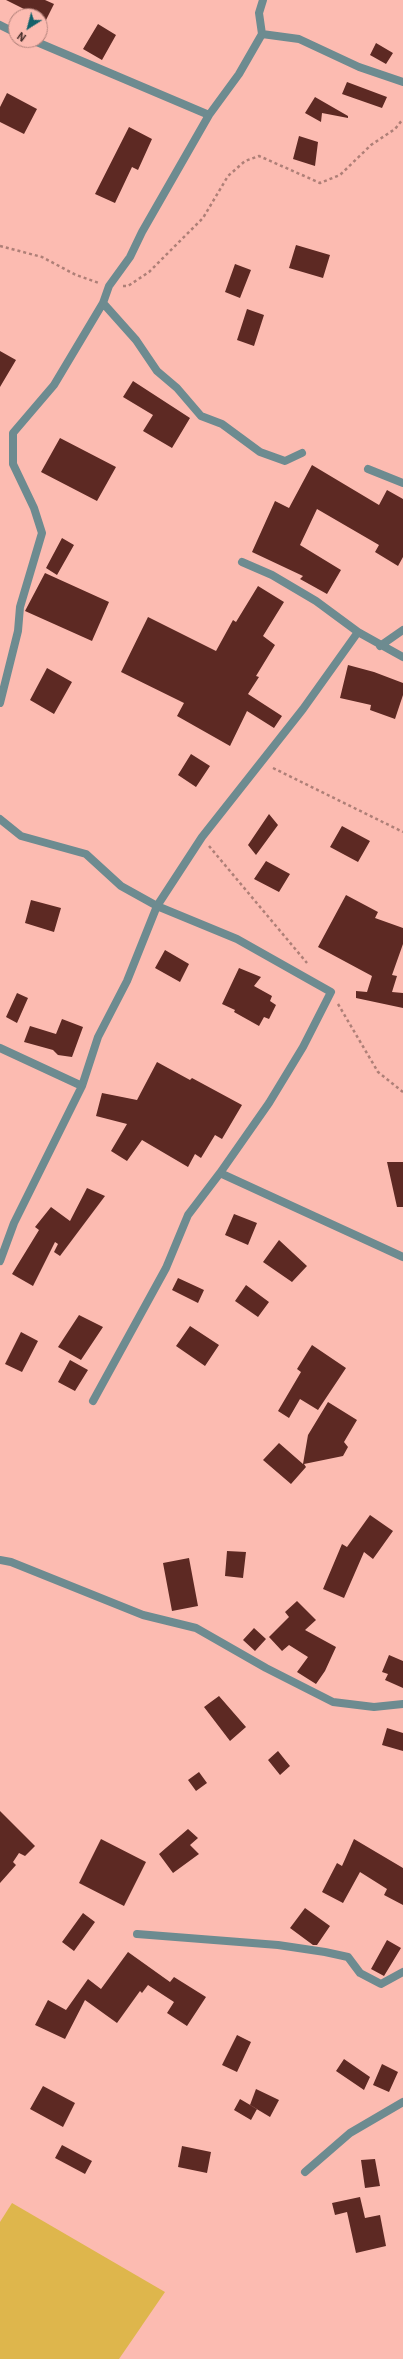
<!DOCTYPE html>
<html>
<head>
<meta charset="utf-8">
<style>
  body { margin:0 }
  #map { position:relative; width:403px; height:2359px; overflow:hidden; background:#fcbbb1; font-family:"IBM Plex Sans",sans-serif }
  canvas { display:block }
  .north { position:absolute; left:8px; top:8px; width:40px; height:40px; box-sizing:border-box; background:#fcbbb1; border:1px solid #b4837c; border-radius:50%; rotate:216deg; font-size:11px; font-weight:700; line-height:16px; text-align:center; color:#49302c }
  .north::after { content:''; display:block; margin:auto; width:14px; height:18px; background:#13616b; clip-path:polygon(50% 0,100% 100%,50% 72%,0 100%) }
</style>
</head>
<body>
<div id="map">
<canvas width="403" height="2359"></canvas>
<div class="north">N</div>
</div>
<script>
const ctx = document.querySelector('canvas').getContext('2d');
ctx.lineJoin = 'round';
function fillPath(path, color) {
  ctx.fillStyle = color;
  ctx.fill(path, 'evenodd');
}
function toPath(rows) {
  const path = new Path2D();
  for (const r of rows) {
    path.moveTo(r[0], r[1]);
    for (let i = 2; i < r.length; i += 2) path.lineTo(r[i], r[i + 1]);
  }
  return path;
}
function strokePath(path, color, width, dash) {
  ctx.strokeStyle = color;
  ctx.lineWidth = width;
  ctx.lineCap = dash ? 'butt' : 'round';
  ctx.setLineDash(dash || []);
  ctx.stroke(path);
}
const green = toPath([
  [12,2203,165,2292,119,2359,0,2359,0,2222]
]);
const building = toPath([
  [6,0,45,0,54,4,46,20],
  [98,24,116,35,102,60,83,49],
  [376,43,393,53,386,64,370,55],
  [347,82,387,97,382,108,342,94],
  [7,93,37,109,24,134,0,122,0,107],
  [315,97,348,116,348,118,322,113,321,122,305,113],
  [129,127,152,139,138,170,132,167,115,203,95,194],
  [299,136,318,142,315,166,293,159],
  [296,245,330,255,323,278,289,268],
  [235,264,251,270,240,298,225,292],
  [247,309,264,315,254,346,237,340],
  [0,351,16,360,0,387],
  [133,381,190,418,172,448,143,431,153,415,123,397],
  [60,438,116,467,97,501,41,472],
  [312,465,379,505,387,490,403,499,403,557,398,566,375,552,379,545,317,509,300,545,341,570,327,594,300,579,303,576,252,552,275,501,289,508],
  [62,538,74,545,57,575,46,568],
  [45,573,109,602,92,641,25,611],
  [258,586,284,602,263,636,275,645,256,676,259,677,248,694,282,716,274,728,247,711,230,746,177,716,184,703,121,672,148,617,216,651,233,620,236,622],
  [348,665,374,672,403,683,403,695,395,719,370,710,371,705,340,698],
  [47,668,72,682,54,714,30,700],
  [191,754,210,766,196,787,178,775],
  [269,814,278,825,256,855,248,845],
  [342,826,370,841,358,862,330,847],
  [266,861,290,874,279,892,254,879],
  [346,895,378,912,375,918,403,928,403,944,392,975,397,976,392,992,403,993,403,1008,356,998,356,991,367,992,372,976,318,947],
  [31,900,61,908,54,932,25,923],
  [165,950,189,964,180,982,155,968],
  [239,968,261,977,254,986,272,996,270,1001,276,1005,269,1019,264,1017,259,1026,234,1012,235,1010,222,1004],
  [17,993,28,998,17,1023,6,1017],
  [62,1019,83,1027,72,1057,58,1055,53,1050,24,1042,30,1026,56,1034],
  [157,1062,190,1080,192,1078,242,1105,222,1139,215,1135,201,1158,195,1154,188,1167,142,1140,127,1161,111,1151,127,1124,96,1116,102,1093,137,1100],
  [387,1162,403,1162,403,1207,397,1207],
  [87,1188,105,1196,60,1256,54,1252,58,1244,55,1242,33,1286,12,1274,39,1230,35,1227,51,1207,70,1221],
  [234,1214,257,1223,248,1245,225,1235],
  [279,1240,307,1266,292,1282,263,1262],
  [178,1278,204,1290,198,1303,172,1290],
  [246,1285,269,1302,258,1317,235,1301],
  [79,1315,103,1327,81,1360,58,1347],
  [190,1326,219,1345,205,1366,176,1346],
  [21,1332,38,1341,22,1372,5,1364],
  [312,1345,346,1368,318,1410,300,1399,289,1418,278,1411,301,1372,297,1369],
  [70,1360,88,1370,75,1391,58,1382],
  [328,1402,357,1420,344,1442,348,1447,343,1456,304,1464,306,1467,291,1484,263,1460,279,1443,303,1464,308,1435],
  [370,1515,393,1531,373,1559,364,1552,344,1598,323,1589,342,1544,347,1547],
  [227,1551,246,1552,243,1578,225,1576],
  [189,1558,198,1606,172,1611,163,1563],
  [297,1601,316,1620,305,1630,336,1647,325,1671,316,1684,297,1672,308,1657,289,1645,282,1651,269,1637,289,1617,285,1612],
  [254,1628,266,1639,255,1651,243,1640],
  [389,1655,403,1661,403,1688,385,1680,388,1674,382,1672],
  [219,1696,246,1727,230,1741,204,1707],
  [387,1728,403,1733,403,1751,382,1745],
  [278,1751,290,1766,280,1775,268,1760],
  [199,1772,207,1783,196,1791,188,1780],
  [0,1811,35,1846,25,1856,19,1853,13,1862,16,1865,0,1883],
  [188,1829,198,1838,190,1845,199,1854,173,1873,159,1854],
  [101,1839,146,1862,124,1906,79,1883],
  [354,1839,403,1868,403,1905,384,1895,387,1889,360,1872,343,1903,322,1892,337,1863,342,1866],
  [305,1908,330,1926,317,1945,313,1945,290,1928],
  [83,1913,95,1922,74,1951,62,1942],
  [387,1940,401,1948,384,1976,371,1969],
  [128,1952,170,1982,174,1977,206,1997,187,2026,167,2013,174,2002,148,1985,142,1993,140,1991,117,2023,85,2000,65,2039,35,2025,48,2000,66,2010,88,1979,101,1989],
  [237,2035,251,2042,237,2072,222,2065],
  [344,2059,370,2077,364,2090,336,2071],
  [382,2064,398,2072,389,2092,373,2085],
  [43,2086,75,2103,63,2127,30,2109],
  [256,2089,279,2100,270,2117,250,2105],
  [240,2099,257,2109,251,2120,234,2110],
  [62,2145,92,2161,85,2174,55,2158],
  [182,2146,211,2152,207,2173,178,2167],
  [375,2159,380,2186,365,2188,361,2160],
  [360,2197,365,2218,380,2215,386,2246,356,2253,347,2212,335,2215,332,2203]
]);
const path = toPath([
  [0,246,42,257,76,275,99,283],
  [123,286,128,286,149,272,203,218,228,176,245,161,259,156,320,183,340,175,371,145,395,129,403,119],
  [273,768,403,832],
  [209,846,307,963],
  [338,1004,378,1072,403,1092]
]);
const service = toPath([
  [137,1934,278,1945,325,1952,348,1957,360,1973,381,1984,403,1972],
  [305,2172,350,2133,403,2102]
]);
const minor = toPath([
  [0,25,16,33],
  [262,34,259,13,263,0],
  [32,40,209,115,239,74,262,34,299,39,359,67,403,82],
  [103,303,136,340,157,371,177,388,201,416,222,424,260,452,285,461,302,453],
  [368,469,403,483],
  [358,632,403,657],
  [380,646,403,630],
  [0,703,18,631,20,607,42,533,34,508,13,464,13,433,54,385,103,303,109,286,130,257,142,232,209,115],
  [0,819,21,836,86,854,121,886,157,906,237,939,331,992,303,1047,269,1103,220,1173,403,1257],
  [0,1048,82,1086],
  [0,1261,14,1223,82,1086,98,1037,127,981,157,906,202,837,303,709,358,632,316,601,272,575,242,562],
  [93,1401,166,1268,188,1215,220,1173],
  [0,1560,11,1562,143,1615,196,1628,266,1668,333,1702,374,1707,403,1704]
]);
fillPath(green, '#deb64c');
fillPath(building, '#5d2923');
strokePath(path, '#ae7f77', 2.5, [3, 3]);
strokePath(service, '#6d8b90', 8);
strokePath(minor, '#6d8b90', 8);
</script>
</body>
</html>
